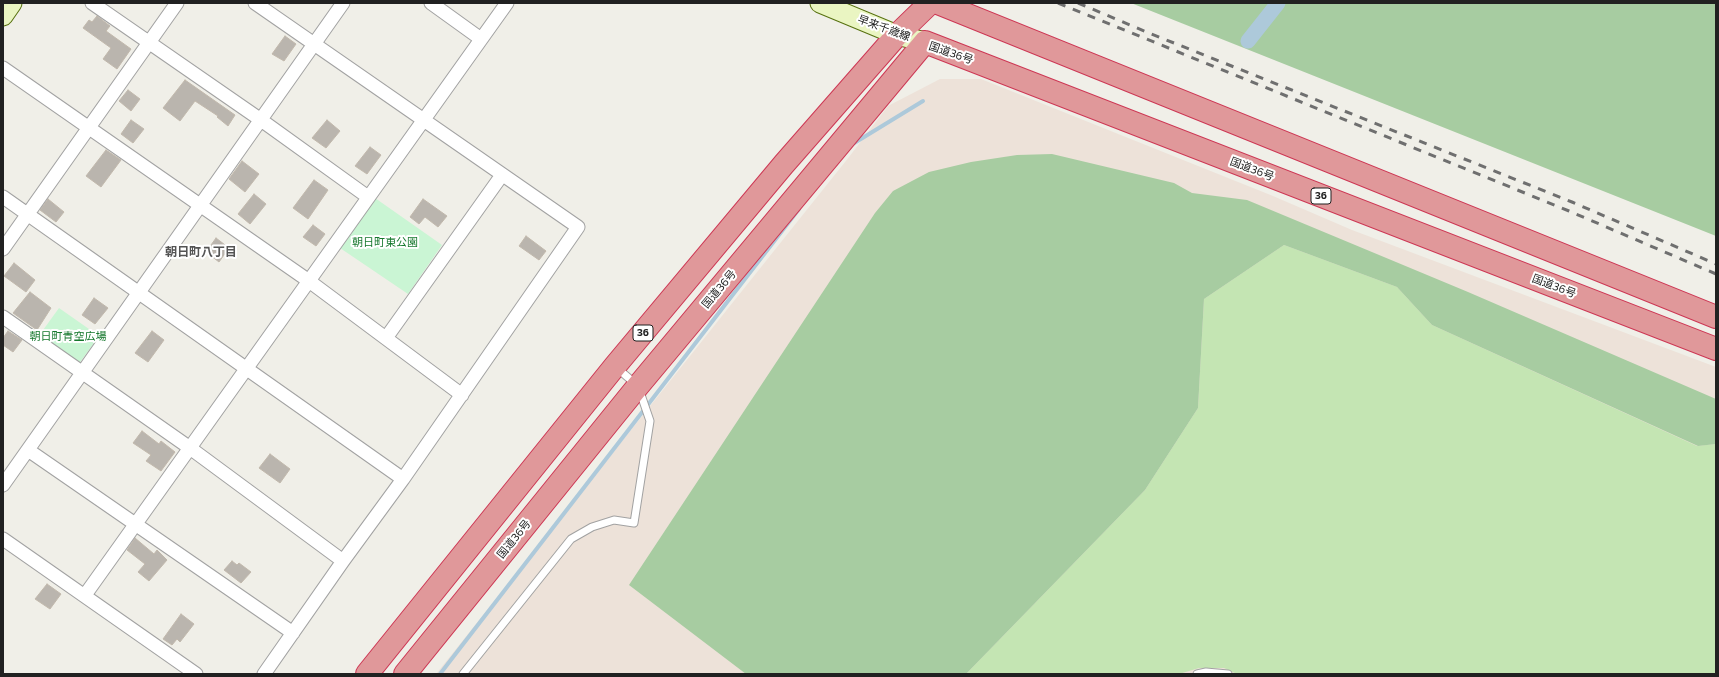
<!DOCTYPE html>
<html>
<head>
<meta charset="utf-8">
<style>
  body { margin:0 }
  #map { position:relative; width:1719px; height:677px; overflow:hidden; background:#f0efe8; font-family:Commissioner,sans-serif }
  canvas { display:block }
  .frame { position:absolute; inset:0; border:4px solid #212121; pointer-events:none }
</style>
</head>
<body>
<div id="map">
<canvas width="1719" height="677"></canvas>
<div class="frame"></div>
</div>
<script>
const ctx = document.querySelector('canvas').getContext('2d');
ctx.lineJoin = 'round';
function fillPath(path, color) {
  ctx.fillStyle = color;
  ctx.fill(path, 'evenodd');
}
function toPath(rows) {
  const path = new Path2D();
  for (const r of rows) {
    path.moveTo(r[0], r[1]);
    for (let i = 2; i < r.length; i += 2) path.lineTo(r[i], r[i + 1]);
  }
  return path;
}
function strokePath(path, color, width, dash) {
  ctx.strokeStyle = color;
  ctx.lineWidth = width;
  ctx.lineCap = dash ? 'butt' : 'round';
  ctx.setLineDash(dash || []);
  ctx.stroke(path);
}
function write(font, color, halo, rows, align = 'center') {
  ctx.font = font + ' Commissioner,"Noto Sans JP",sans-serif';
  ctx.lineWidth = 4;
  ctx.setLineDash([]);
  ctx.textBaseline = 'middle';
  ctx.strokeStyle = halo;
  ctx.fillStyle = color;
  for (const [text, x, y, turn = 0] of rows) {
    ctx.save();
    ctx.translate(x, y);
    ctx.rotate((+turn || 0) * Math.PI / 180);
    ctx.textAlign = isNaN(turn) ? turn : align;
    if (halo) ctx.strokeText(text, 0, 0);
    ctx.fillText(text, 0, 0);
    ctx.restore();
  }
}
const military = toPath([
  [940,79,981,79,1273,196,1352,230,1716,367,1716,674,436,674,849,157,888,106]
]);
const grass = toPath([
  [1284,245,1397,287,1432,325,1697,446,1716,444,1716,674,1237,674,1224,668,1199,668,1179,674,966,674,1145,490,1198,408,1204,299]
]);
const forest = toPath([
  [1131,3,1716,3,1716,236],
  [1052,154,1174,183,1192,193,1247,200,1468,292,1716,399,1716,444,1698,446,1432,325,1397,287,1284,245,1204,299,1198,408,1145,490,966,674,746,674,629,585,875,213,893,191,929,172,971,162,1017,155]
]);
const park = toPath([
  [375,198,442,245,408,294,340,248],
  [59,308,99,336,78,365,38,337]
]);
const stream = toPath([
  [851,145,923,101],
  [440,674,799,209]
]);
const canal = toPath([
  [1248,41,1278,3]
]);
const building = toPath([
  [97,16,110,26,106,31,131,49,117,69,103,59,111,48,83,28,89,20,92,22,97,16],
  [285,36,296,44,284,61,272,54,285,36],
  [185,80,235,115,228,126,217,117,218,116,195,101,180,121,163,108,185,80],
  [128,90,140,99,131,111,119,101,128,90],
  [131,120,144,129,133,143,121,134,131,120],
  [327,120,340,131,326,148,312,138,327,120],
  [370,147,381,155,367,174,355,166,370,147],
  [106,150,121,160,101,187,86,176,106,150],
  [242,161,259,174,245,192,229,179,242,161],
  [314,180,328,190,308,219,293,208,314,180],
  [254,194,266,204,250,224,238,214,254,194],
  [48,199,64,212,56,222,40,210,48,199],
  [423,199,447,216,438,227,425,217,419,224,410,217,423,199],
  [313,225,325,234,316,246,303,237,313,225],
  [526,236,546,251,539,260,519,246,526,236],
  [216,238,229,248,219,262,206,252,216,238],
  [14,263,35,280,26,292,4,276,14,263],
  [30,292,51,308,37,330,13,313,30,292],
  [94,298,108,308,95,324,82,315,94,298],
  [8,331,22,340,13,352,3,345,3,338,8,331],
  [152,331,164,340,148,362,135,353,152,331],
  [142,431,159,444,161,441,175,452,161,471,146,461,151,455,133,443,142,431],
  [270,454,290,469,280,483,259,468,270,454],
  [135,538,154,554,157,550,167,560,149,581,138,572,145,564,127,550,135,538],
  [232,561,237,565,239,563,251,572,241,583,224,570,232,561],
  [47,584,61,594,50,609,35,599,47,584],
  [181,614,194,624,180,642,177,639,172,645,163,639,181,614]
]);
const lane = toPath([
  [463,674,571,539,592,527,614,520,634,523,650,421,638,386,617,368],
  [1197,674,1206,672,1228,674]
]);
const street = toPath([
  [92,3,261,120,368,197],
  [255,3,578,227,403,479,343,561,264,674],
  [431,3,481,39],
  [3,68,309,281,462,395],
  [3,197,403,479],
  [3,249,177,3],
  [3,317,190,448,343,561],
  [386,338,502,175],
  [28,450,293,633],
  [3,485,343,3],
  [3,539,196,674],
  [85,595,507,3]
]);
const secondary = toPath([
  [820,3,897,35,925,42],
  [3,16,12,3]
]);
const highway = toPath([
  [938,3,1716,317],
  [925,42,1716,349],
  [367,674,615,366,784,164,897,35,930,3],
  [405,674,638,386,925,42]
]);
const rail = toPath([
  [1058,3,1569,211,1716,274],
  [1078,3,1149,33,1572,202,1716,264]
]);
const shields = [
  [1321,196,20],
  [643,333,20]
];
const shieldNames = [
  ["36",1321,196],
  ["36",643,333]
];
const streetNames = [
  ["早来千歳線",884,28,20],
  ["国道36号",951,53,19],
  ["国道36号",1252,169,21],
  ["国道36号",1554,286,21],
  ["国道36号",719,289,-50],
  ["国道36号",514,539,-51]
];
const parkNames = [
  ["朝日町東公園",385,242],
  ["朝日町青空広場",68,336]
];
const neighbourhoodNames = [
  ["朝日町八丁目",201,252]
];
fillPath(military, '#ede2d9');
fillPath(grass, '#c4e5b3');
fillPath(forest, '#a7cca1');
fillPath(park, '#caf5d4');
strokePath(stream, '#adc9da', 4);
strokePath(canal, '#adc9da', 15);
fillPath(building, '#bab5ae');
strokePath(building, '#c1b8ac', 1);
strokePath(lane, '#a2a2a2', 9);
strokePath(street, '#a2a2a2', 15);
strokePath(secondary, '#57710f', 21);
strokePath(highway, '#cd3754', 24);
strokePath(lane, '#fff', 7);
strokePath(street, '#fff', 13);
strokePath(secondary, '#eaf5c2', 19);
strokePath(highway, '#e0989a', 22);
strokePath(rail, '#6f6f6f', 3, [8, 8]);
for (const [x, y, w] of shields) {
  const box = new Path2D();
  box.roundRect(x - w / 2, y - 8, w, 16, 3);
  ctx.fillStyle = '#fff';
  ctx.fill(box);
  strokePath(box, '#212121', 1);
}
write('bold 10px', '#212121', null, shieldNames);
write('11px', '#212121', '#fff', streetNames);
write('11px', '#16782d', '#fff', parkNames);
write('bold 12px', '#545454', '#fff', neighbourhoodNames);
</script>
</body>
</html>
